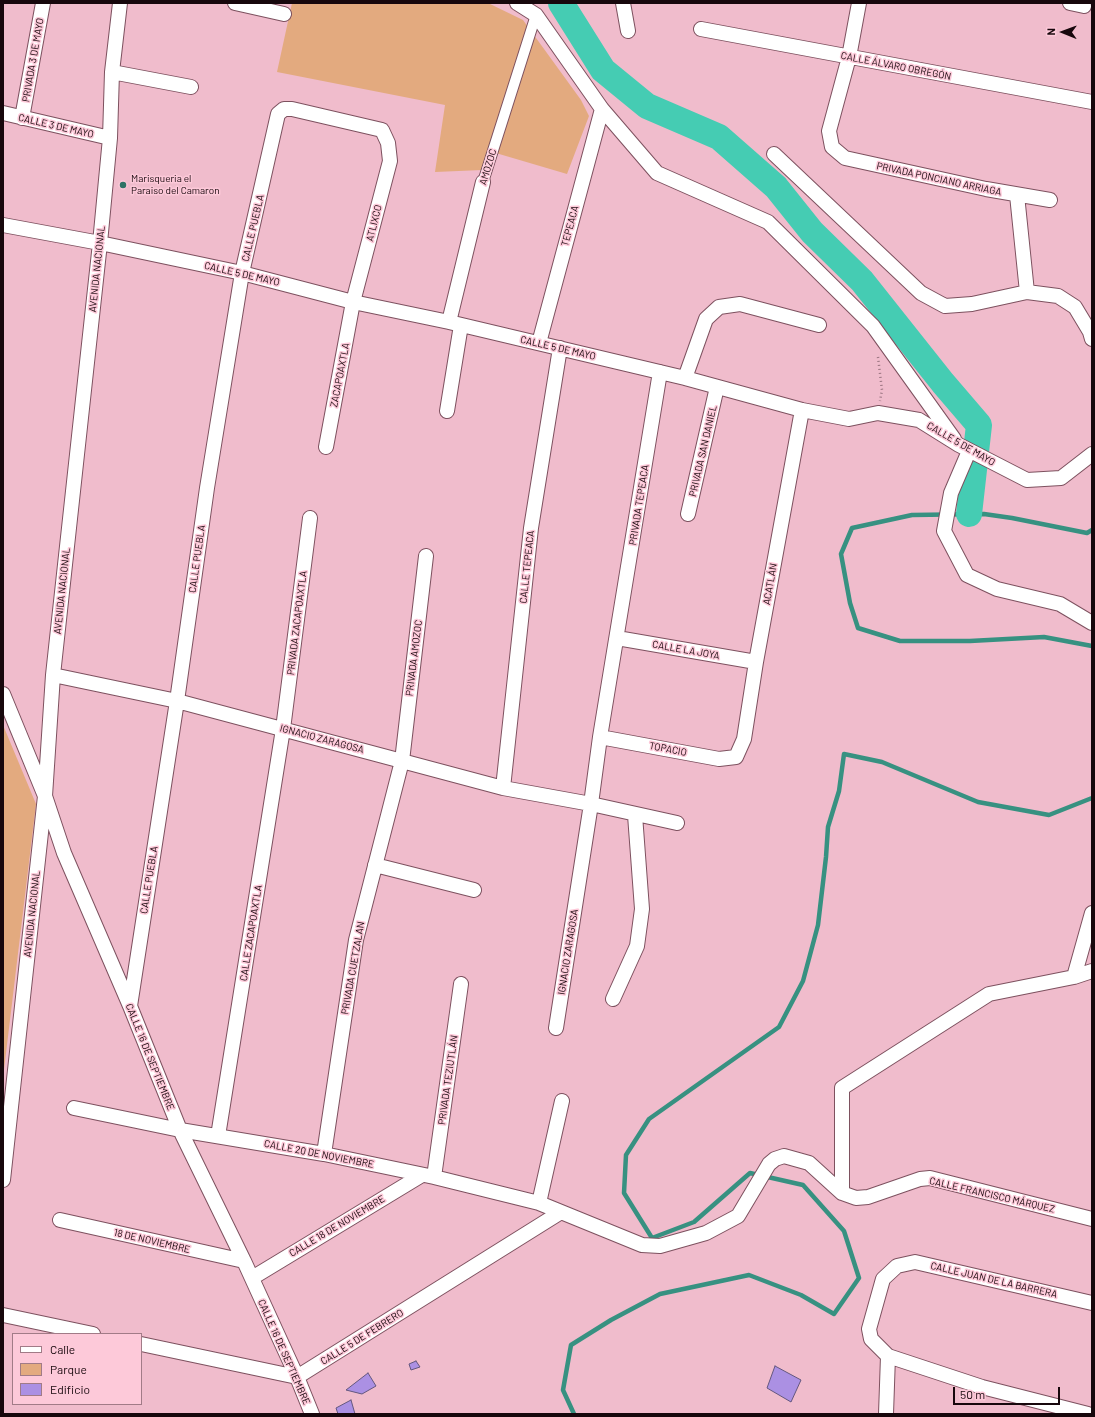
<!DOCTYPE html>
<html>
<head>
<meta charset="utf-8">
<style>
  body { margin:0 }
  #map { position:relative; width:1095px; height:1417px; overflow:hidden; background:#f0bccc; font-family:Barlow,sans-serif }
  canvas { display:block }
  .frame { position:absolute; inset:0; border:4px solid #17070c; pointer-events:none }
  .legend { position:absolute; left:12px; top:1333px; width:130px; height:72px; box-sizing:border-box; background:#fdc9d9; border:1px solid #a17b87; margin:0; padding:5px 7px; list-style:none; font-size:12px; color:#17070c }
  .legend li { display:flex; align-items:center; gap:8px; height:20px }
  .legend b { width:20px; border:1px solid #a17b87 }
  .north { position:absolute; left:1043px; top:12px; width:40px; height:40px; -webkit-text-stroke:3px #fdc9d9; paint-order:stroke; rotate:271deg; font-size:11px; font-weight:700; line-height:16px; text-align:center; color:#17070c }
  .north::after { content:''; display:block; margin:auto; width:14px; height:18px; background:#17070c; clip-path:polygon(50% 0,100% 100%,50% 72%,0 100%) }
  .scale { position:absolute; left:953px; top:1387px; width:107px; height:18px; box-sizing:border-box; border:2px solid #17070c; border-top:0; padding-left:5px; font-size:12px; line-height:14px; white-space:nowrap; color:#17070c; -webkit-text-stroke:3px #fdc9d9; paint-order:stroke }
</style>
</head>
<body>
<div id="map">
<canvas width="1095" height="1417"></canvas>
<div class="frame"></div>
<ul class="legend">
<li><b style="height:5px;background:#fff"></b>Calle</li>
<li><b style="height:11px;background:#e3aa7f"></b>Parque</li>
<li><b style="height:11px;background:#ab90e3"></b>Edificio</li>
</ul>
<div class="north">N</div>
<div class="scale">50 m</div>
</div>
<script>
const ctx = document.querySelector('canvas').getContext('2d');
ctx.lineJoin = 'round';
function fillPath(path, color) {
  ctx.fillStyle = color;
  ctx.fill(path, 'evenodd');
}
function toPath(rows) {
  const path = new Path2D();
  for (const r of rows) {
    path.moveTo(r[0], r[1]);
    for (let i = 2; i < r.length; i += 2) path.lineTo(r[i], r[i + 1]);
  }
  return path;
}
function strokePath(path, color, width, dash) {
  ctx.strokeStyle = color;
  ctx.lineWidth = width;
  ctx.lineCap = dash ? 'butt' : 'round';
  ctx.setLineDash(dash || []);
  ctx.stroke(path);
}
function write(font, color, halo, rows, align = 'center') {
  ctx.font = font + ' Barlow,sans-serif';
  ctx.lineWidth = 3;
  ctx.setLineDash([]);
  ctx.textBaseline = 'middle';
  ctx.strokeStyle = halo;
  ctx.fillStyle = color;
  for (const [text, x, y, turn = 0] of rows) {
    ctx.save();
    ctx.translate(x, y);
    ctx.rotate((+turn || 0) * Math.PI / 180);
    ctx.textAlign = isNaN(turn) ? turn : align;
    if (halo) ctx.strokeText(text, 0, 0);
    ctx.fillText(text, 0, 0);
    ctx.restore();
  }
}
const green = toPath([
  [292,3,488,3,523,20,581,100,589,116,567,174,489,151,482,170,435,172,445,105,277,72],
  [3,725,36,804,3,1078]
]);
const stream = toPath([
  [1092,530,1087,533,1012,518,984,514,912,515,852,528,841,554,850,603,858,628,900,641,970,641,1044,637,1092,646],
  [574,1414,563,1390,571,1345,611,1320,660,1294,749,1275,801,1295,834,1314,859,1278,844,1231,803,1185,750,1173,694,1222,652,1238,624,1193,626,1155,649,1119,779,1027,803,981,818,925,826,857,828,827,839,791,844,754,882,762,978,802,1049,815,1092,798]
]);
const river = toPath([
  [561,3,603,70,647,106,719,137,776,187,812,232,862,281,943,383,979,425,969,514]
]);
const building = toPath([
  [416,1361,420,1367,411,1370,409,1364,416,1361],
  [775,1366,801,1380,791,1402,767,1388,775,1366],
  [368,1373,376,1386,362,1394,346,1390,368,1373],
  [351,1400,355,1414,338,1414,336,1408,351,1400]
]);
const path = toPath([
  [878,357,882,390,880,401]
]);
const pedestrian = toPath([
  [483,182,536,15]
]);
const minor = toPath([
  [235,3,284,14],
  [517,3,536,15,602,109,657,173,768,222,873,326,954,439],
  [623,3,628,31],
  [859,3,849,57,829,131,832,147,845,158,986,189,1050,200],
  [1070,3,1084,6],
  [701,29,1092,102],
  [112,72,191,87],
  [3,113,110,138],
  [22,118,43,3],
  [774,154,921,293,945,306,972,304,1027,292,1058,296,1075,307,1090,332,1092,339],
  [1017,195,1027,292],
  [3,225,100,243,242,273,353,302,449,322,685,378,802,410,849,419,878,413,919,420,959,445,1027,480,1061,478,1092,454],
  [449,322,483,182],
  [539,343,602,109],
  [685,378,706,319,719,307,740,304,819,325],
  [447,411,461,325],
  [969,451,951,493,944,531,967,575,997,589,1060,604,1092,623],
  [688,514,717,387],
  [617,638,756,662],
  [53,675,177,701,503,788,591,804,677,823],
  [3,694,45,796,64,853,130,1006,180,1130,244,1261,297,1377,312,1414],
  [600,737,719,759,736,757,744,739,756,662,802,410],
  [503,788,531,528,560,348],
  [375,865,474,890],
  [1074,977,1092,913],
  [613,999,637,946,642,909,635,815],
  [130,1006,177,701,207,488,242,273,278,114,284,109,292,109,382,130,388,143,390,161,353,302,326,447],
  [556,1028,591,804,600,737,660,372],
  [74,1108,180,1130,324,1154,434,1177,539,1203,642,1245,660,1246,706,1233,738,1216,769,1164,775,1159,784,1156,809,1163,842,1193,856,1198,868,1197,920,1179,930,1178,1092,1219],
  [218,1136,283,729,310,518],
  [324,1154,356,940,402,761,426,556],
  [434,1177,461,984],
  [3,1180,45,796,53,675,100,243,110,138,112,72,120,3],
  [842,1193,842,1088,989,994,1074,977,1092,971],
  [539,1203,562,1101],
  [60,1220,244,1261],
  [252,1278,422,1175],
  [3,1315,93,1334],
  [141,1344,297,1377,561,1212],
  [886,1414,888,1356],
  [1088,1414,982,1387,888,1356,871,1339,869,1329,883,1279,897,1266,915,1262,1092,1303]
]);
const markers = [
  [123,185,4,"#2f7366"]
];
const streetNames = [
  ["PRIVADA 3 DE MAYO",33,60,-80],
  ["CALLE ÁLVARO OBREGÓN",896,66,11],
  ["CALLE 3 DE MAYO",56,126,13],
  ["AMOZOC",488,167,-73],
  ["PRIVADA PONCIANO ARRIAGA",939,179,12],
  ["ATLIXCO",374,223,-76],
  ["TEPEACA",570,226,-75],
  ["CALLE PUEBLA",253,228,-77],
  ["AVENIDA NACIONAL",97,269,-84],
  ["CALLE 5 DE MAYO",242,274,13],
  ["CALLE 5 DE MAYO",558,348,13],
  ["ZACAPOAXTLA",340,375,-79],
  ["CALLE 5 DE MAYO",961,444,30],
  ["PRIVADA SAN DANIEL",703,451,-77],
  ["PRIVADA TEPEACA",639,505,-81],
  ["CALLE PUEBLA",197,559,-82],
  ["CALLE TEPEACA",527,567,-84],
  ["ACATLÁN",770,584,-80],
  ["AVENIDA NACIONAL",62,591,-84],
  ["PRIVADA ZACAPOAXTLA",297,623,-83],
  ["CALLE LA JOYA",686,650,10],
  ["PRIVADA AMOZOC",414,658,-83],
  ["IGNACIO ZARAGOSA",322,739,15],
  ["TOPACIO",668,749,11],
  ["CALLE PUEBLA",149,880,-81],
  ["AVENIDA NACIONAL",32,914,-84],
  ["CALLE ZACAPOAXTLA",251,933,-81],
  ["IGNACIO ZARAGOSA",568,952,-81],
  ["PRIVADA CUETZALAN",353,968,-80],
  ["CALLE 16 DE SEPTIEMBRE",150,1057,68],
  ["PRIVADA TEZIUTLÁN",448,1080,-82],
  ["CALLE 20 DE NOVIEMBRE",319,1154,11],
  ["CALLE FRANCISCO MÁRQUEZ",992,1195,13],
  ["CALLE 18 DE NOVIEMBRE",337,1226,-31],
  ["18 DE NOVIEMBRE",152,1241,13],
  ["CALLE JUAN DE LA BARRERA",994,1280,13],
  ["CALLE 5 DE FEBRERO",362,1337,-32],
  ["CALLE 16 DE SEPTIEMBRE",284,1352,66]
];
const poiNames = [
  ["Marisqueria el",131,179],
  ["Paraiso del Camaron",131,191]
];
fillPath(green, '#e3aa7f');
strokePath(stream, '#379181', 4.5);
strokePath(river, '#45ccb3', 26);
fillPath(building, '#ab90e3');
strokePath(building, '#63577e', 1);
strokePath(pedestrian, '#7d515f', 12);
strokePath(minor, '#7d515f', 16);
strokePath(path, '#9b7581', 2.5, [1, 3]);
strokePath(pedestrian, '#fff', 10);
strokePath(minor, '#fff', 14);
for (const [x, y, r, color] of markers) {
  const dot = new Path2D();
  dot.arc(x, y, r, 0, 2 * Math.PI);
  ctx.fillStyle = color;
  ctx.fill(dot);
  strokePath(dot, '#fdc9d9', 1.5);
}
write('10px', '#17070c', '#fdc9d9', streetNames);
write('10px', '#17070c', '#fdc9d9', poiNames, 'left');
</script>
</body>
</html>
